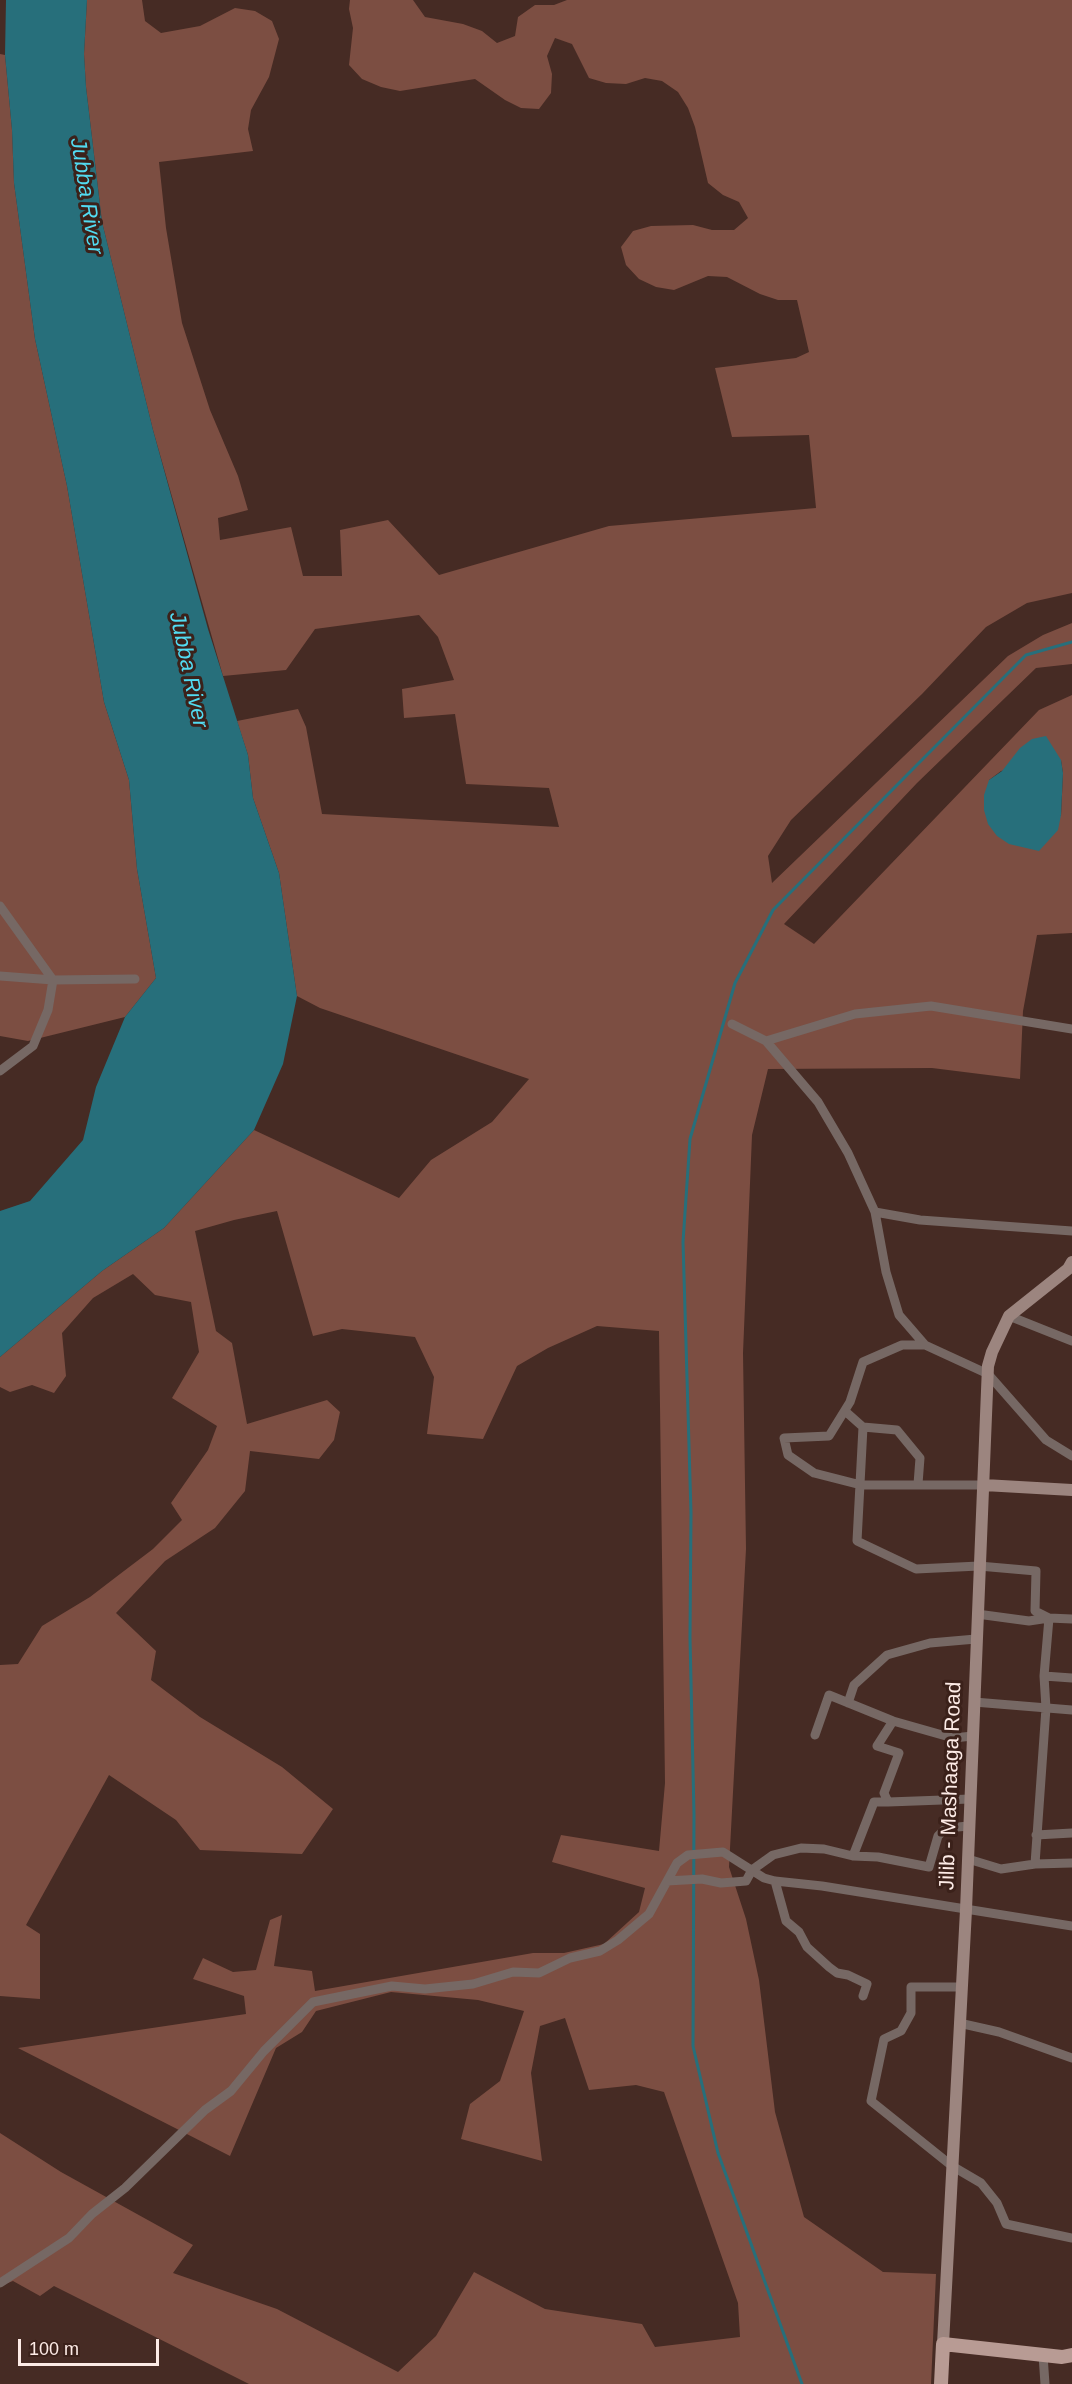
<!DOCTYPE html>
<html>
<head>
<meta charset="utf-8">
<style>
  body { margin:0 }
  #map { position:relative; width:1072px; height:2384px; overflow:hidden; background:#462b24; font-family:Helvetica,sans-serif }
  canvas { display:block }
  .scale { position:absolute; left:18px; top:2339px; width:141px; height:27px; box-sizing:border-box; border:3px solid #fdebe6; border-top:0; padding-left:8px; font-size:18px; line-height:21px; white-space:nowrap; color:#fdebe6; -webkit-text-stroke:4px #3b211a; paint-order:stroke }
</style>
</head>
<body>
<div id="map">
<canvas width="1072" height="2384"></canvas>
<div class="scale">100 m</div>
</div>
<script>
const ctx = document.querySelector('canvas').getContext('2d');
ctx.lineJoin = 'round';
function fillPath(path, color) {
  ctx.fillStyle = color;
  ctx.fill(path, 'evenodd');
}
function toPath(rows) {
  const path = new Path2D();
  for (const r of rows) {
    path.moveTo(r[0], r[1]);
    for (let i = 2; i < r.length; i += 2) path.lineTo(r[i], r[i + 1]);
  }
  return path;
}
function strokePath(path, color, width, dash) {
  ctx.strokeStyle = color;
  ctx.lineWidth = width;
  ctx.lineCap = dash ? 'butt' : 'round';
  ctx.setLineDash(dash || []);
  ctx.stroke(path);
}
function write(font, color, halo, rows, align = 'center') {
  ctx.font = font + ' Helvetica,sans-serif';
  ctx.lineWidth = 6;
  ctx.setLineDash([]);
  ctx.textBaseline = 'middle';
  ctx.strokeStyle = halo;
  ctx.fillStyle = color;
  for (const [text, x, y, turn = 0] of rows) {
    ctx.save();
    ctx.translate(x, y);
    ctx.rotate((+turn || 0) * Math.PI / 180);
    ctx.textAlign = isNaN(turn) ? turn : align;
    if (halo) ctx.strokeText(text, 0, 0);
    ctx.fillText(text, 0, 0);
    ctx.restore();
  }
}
const green = toPath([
  [87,0,142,0,145,21,161,33,200,26,235,8,255,11,272,21,279,39,269,77,251,110,248,129,253,151,159,162,166,228,182,323,210,410,238,476,248,510,218,518,220,540,291,527,303,576,342,576,340,530,388,520,439,575,609,526,816,508,809,435,732,437,715,368,796,358,809,352,797,300,778,300,760,294,727,277,708,276,674,290,656,287,639,279,626,265,621,247,633,231,651,226,693,225,712,230,734,230,748,218,739,202,723,195,708,183,695,127,688,108,678,92,662,81,645,78,626,84,606,83,589,78,572,44,555,38,547,56,552,74,551,93,539,109,521,108,505,100,475,79,400,91,381,87,362,79,349,65,353,28,349,9,350,0,413,0,425,17,463,24,482,31,497,43,515,36,518,17,535,5,554,5,567,0,1072,0,1072,593,1027,603,986,627,922,694,791,820,768,856,772,883,1008,656,1043,635,1072,623,1072,664,1036,668,917,783,784,924,814,944,1039,710,1072,695,1072,933,1037,935,1023,1011,1020,1079,932,1068,768,1069,752,1135,743,1353,746,1549,729,1867,746,1919,759,1980,775,2112,804,2217,883,2272,936,2274,931,2384,249,2384,54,2286,40,2296,13,2281,0,2286,0,2133,61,2172,193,2245,173,2273,277,2309,398,2372,436,2336,474,2272,545,2309,642,2324,655,2347,740,2337,738,2303,664,2092,636,2085,589,2090,565,2018,540,2026,531,2073,542,2161,461,2139,470,2104,500,2081,524,2011,478,2000,391,1992,316,2011,302,2032,276,2048,230,2156,18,2048,246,2014,244,1996,193,1979,203,1958,233,1972,256,1970,270,1920,282,1915,274,1966,312,1971,315,1991,533,1953,564,1953,604,1944,639,1912,645,1888,552,1862,561,1835,659,1851,665,1783,659,1331,597,1326,548,1348,517,1366,483,1439,427,1434,434,1377,415,1337,342,1329,313,1336,277,1211,234,1220,195,1231,216,1331,232,1343,247,1424,327,1400,340,1412,334,1440,319,1459,250,1451,245,1491,215,1528,165,1561,116,1613,156,1651,151,1680,200,1717,282,1767,333,1809,302,1854,200,1850,176,1820,109,1775,26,1925,40,1934,40,1999,0,1996,0,1665,18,1664,42,1626,90,1597,120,1574,153,1549,182,1520,171,1503,208,1450,217,1426,172,1398,199,1352,191,1302,155,1295,133,1274,93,1298,62,1333,66,1376,54,1393,32,1385,10,1392,0,1387,0,1357,102,1271,164,1228,254,1130,399,1198,431,1160,492,1122,529,1079,320,1008,297,996,279,873,253,798,248,755,237,721,298,709,306,727,322,814,559,827,549,788,466,784,455,714,404,718,402,689,454,680,438,637,419,615,315,629,286,670,223,676,153,430,102,222,86,87,84,54],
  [1061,760,1063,773,1061,816,989,780,1001,771],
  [0,54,5,55,12,130,14,183,35,339,67,486,104,702,129,780,137,869,156,978,125,1017,28,1041,0,1036]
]);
const water = toPath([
  [6,0,87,0,84,54,86,87,102,222,153,430,208,629,248,755,253,798,279,873,297,996,283,1064,254,1130,164,1228,102,1271,0,1357,0,1211,30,1201,83,1140,96,1087,125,1017,156,978,137,869,129,780,104,702,67,486,35,339,14,183,12,130,5,55],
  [1046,736,1061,760,1063,773,1061,815,1058,830,1039,851,1009,844,997,836,988,824,984,810,984,795,989,780,1002,771,1020,748,1032,739]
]);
const stream = toPath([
  [802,2384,718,2153,693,2046,694,1814,690,1638,691,1513,683,1242,690,1139,735,983,773,910,1026,655,1072,642]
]);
const street = toPath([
  [0,906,53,980,48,1010,33,1046,0,1071],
  [0,976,53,980,135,979],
  [732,1024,766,1041,818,1102,848,1153,875,1212,886,1272,899,1315,925,1345,988,1374,1046,1440,1072,1456],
  [766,1041,855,1014,931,1006,1072,1029],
  [875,1212,920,1220,1072,1231],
  [1009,1316,1072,1341],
  [925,1345,902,1345,863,1362,850,1402,829,1436,784,1438,788,1455,814,1473,861,1485,984,1485],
  [845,1411,863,1427,857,1541,916,1569,979,1566,1036,1571,1035,1611,1049,1618,1044,1676,1046,1708,1035,1864],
  [863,1427,897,1430,920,1458,918,1484],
  [977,1614,1029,1621,1049,1618,1072,1619],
  [1044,1676,1072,1678],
  [974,1702,1072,1710],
  [848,1703,854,1685,887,1655,930,1643,976,1639],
  [815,1735,829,1695,893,1721,953,1738,973,1736],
  [888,1802,970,1799],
  [1036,1835,1072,1833],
  [853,1856,874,1802,888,1802,884,1793,899,1753,877,1746,893,1721],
  [968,1859,1001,1869,1035,1864,1072,1863],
  [667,1881,702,1879,721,1883,746,1881,752,1870,773,1855,801,1848,824,1849,853,1856,878,1857,929,1867,938,1836,946,1828,969,1826],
  [775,1881,786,1921,799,1932,807,1947,829,1967,837,1973,848,1975,867,1984,863,1996],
  [961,1987,911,1987,911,2013,901,2031,884,2039,871,2101,952,2166,981,2183,997,2203,1006,2224,1072,2238],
  [959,2023,999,2032,1072,2058],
  [0,2283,69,2238,92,2214,125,2188,205,2110,231,2091,264,2051,313,2002,392,1986,425,1989,473,1984,513,1972,539,1973,570,1958,600,1951,618,1940,649,1914,677,1863,688,1855,723,1852,764,1878,775,1881,822,1886,1072,1926],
  [1043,2355,1045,2384]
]);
const secondary = toPath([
  [984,1485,1072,1490],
  [943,2344,966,1910,988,1366,992,1352,1009,1316,1068,1269,1072,1262]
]);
const primary = toPath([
  [941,2384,943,2344,1062,2357,1072,2355]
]);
const streetNames = [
  ["Jilib - Mashaaga Road",951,1786,-88]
];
const waterNames = [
  ["Jubba River",86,196,81],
  ["Jubba River",188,670,78]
];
fillPath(green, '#7c4e42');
fillPath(water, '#276f7b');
strokePath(stream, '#276f7b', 3);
strokePath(street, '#766864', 9);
strokePath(secondary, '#9c857f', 12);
strokePath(primary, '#b89b94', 14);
write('21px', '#fdebe6', '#3b211a', streetNames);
write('italic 22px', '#52dbf1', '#3b211a', waterNames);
</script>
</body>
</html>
